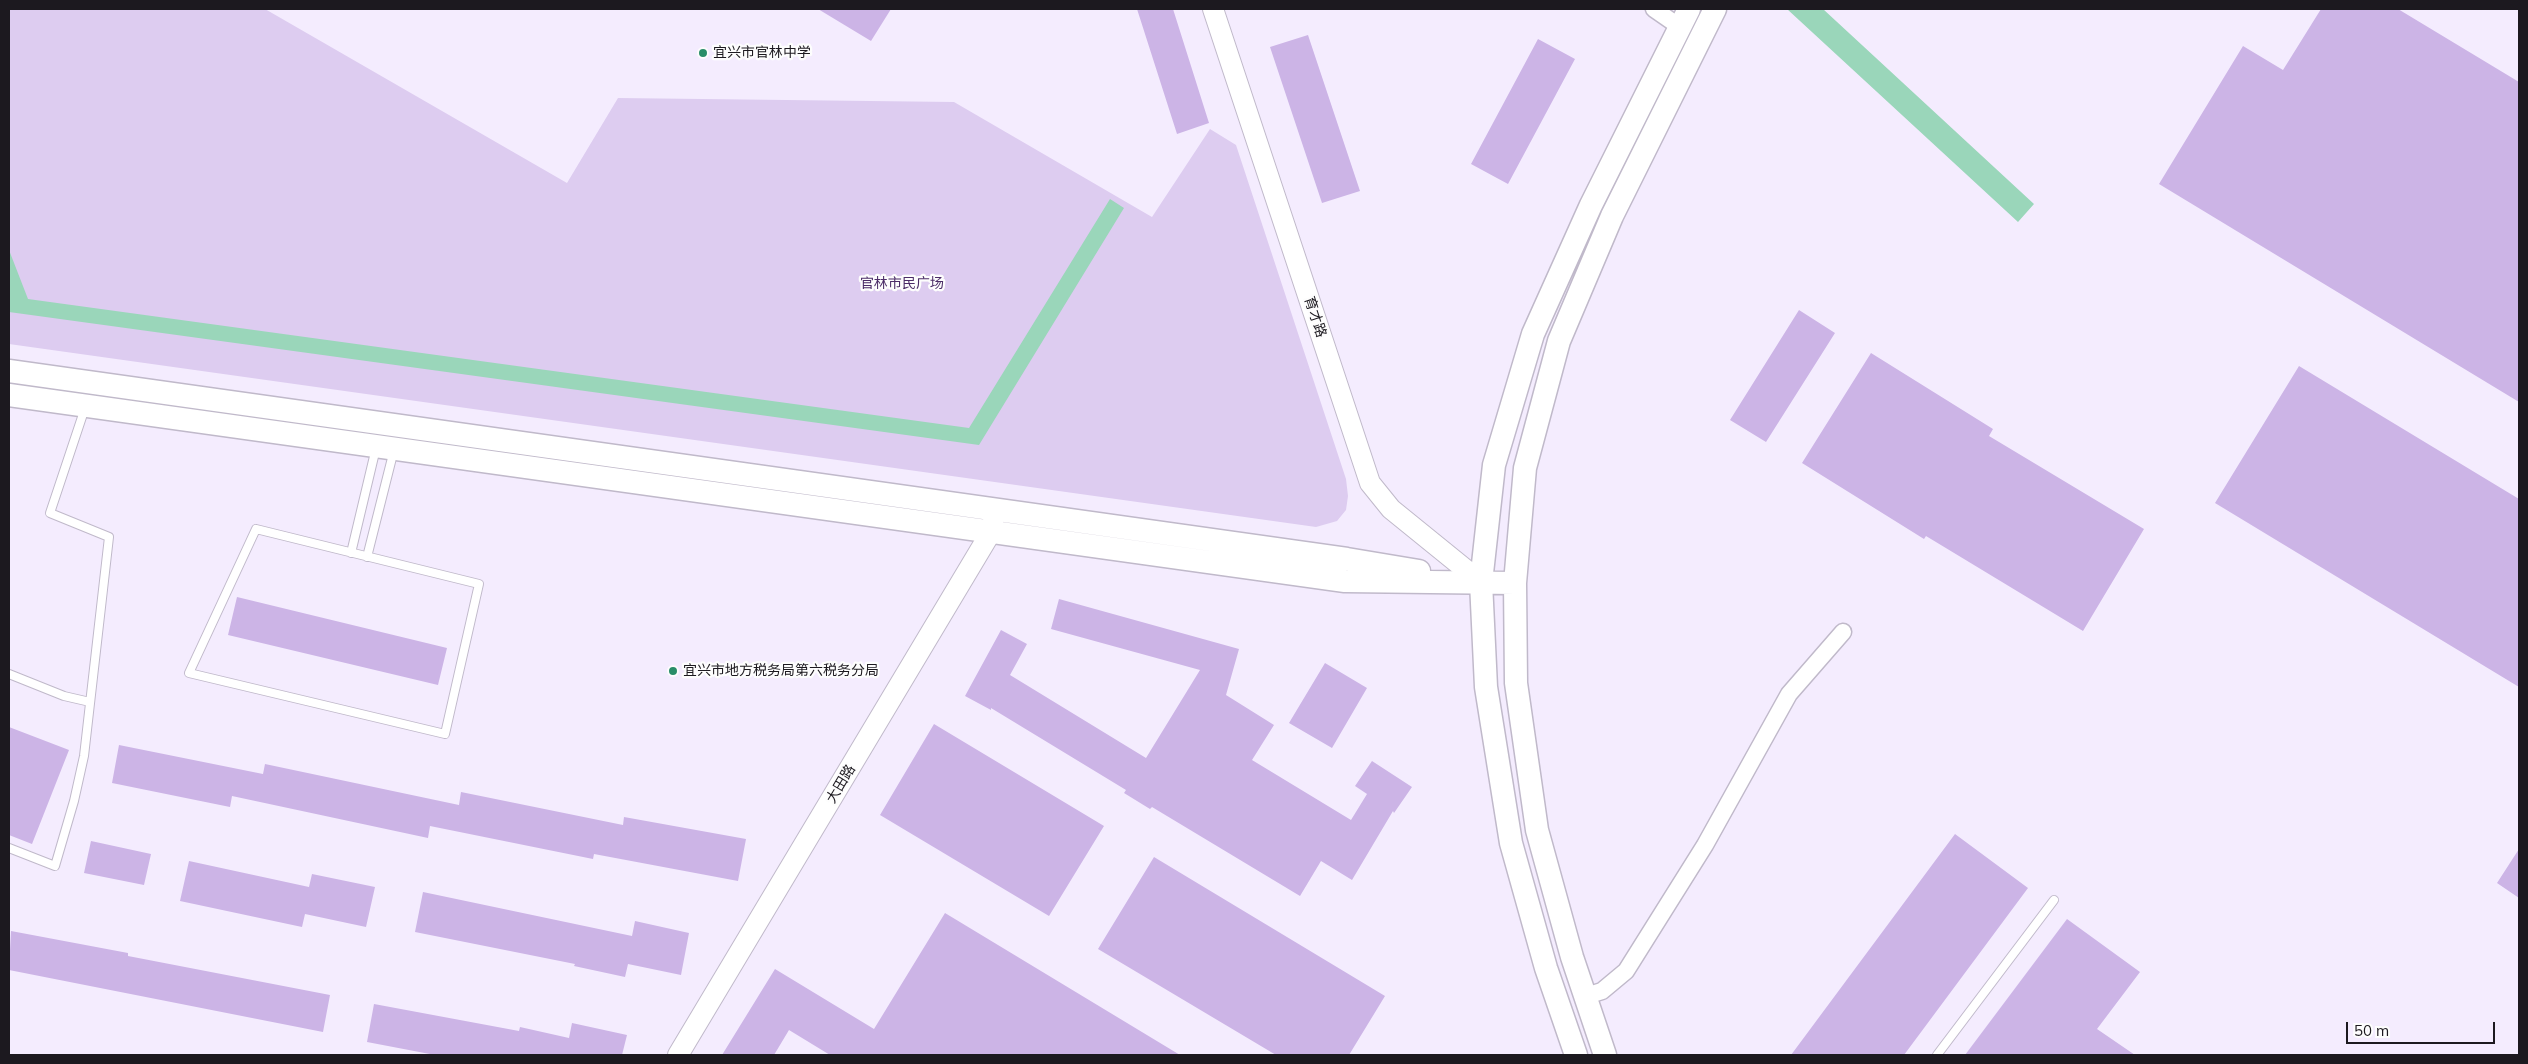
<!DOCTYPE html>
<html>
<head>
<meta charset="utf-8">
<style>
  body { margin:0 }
  #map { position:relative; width:2528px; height:1064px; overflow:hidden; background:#f4ecfe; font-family:Mulish,sans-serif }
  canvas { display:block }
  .frame { position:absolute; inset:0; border:10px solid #1c191f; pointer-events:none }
  .scale { position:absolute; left:2346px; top:1022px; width:149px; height:22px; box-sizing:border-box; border:2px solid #1c191f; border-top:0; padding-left:6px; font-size:15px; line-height:18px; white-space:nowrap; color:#1c191f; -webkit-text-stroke:4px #fdfdfd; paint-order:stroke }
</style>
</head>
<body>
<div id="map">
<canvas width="2528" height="1064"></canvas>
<div class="frame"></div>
<div class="scale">50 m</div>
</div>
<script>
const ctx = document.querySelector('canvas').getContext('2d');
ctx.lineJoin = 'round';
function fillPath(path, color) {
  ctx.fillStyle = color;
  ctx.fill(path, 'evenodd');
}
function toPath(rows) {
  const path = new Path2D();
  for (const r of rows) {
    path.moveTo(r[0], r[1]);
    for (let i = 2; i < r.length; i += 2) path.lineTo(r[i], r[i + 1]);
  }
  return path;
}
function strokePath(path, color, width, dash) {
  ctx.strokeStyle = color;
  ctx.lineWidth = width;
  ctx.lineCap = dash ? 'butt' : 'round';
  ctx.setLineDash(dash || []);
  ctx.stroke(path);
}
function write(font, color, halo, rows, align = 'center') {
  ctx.font = font + ' Mulish,"Noto Sans SC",sans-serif';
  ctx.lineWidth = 4.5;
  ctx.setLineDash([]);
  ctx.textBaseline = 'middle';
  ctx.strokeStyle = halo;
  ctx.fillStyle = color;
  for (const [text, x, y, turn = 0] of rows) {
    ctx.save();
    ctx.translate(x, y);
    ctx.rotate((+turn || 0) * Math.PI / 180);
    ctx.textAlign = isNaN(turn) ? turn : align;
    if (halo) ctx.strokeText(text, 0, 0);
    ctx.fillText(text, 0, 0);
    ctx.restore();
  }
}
const green = toPath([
  [9,9,265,9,567,183,618,98,954,102,1152,217,1210,129,1236,145,1346,479,1348,496,1346,510,1337,521,1316,527,9,344]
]);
const water = toPath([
  [1787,9,1823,9,2034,204,2018,222],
  [1110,199,1124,208,979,445,9,312,9,250,28,299,969,428]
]);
const building = toPath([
  [818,9,891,9,871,41],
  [1137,9,1173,9,1209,123,1177,134],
  [2321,9,2398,9,2519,82,2519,402,2159,184,2243,46,2283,70],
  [1308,35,1360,191,1322,203,1270,47],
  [1538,39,1575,59,1508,184,1471,164],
  [1799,310,1835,333,1766,442,1730,420],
  [1871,353,1993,429,1989,436,2144,529,2083,631,1926,536,1924,539,1802,463],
  [2299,366,2519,499,2519,687,2215,503],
  [237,597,447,648,438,685,228,635],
  [1059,599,1239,649,1226,695,1274,725,1252,760,1351,820,1367,794,1355,786,1372,761,1412,787,1394,813,1393,811,1352,880,1321,861,1300,896,1152,807,1150,809,1124,793,1126,790,991,708,991,710,965,696,1001,630,1027,644,1010,675,1146,758,1200,670,1051,629],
  [1325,663,1367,688,1332,748,1289,723],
  [934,724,1104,826,1049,916,880,815],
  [9,727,69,750,32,844,9,835],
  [119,745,263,774,265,764,459,805,461,792,623,825,624,817,746,839,738,881,594,854,593,859,430,826,428,838,232,796,230,807,112,783],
  [1955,834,2028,888,1904,1055,1791,1055],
  [91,841,151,854,144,885,84,873],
  [2519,849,2519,898,2497,883],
  [1154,857,1385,996,1349,1055,1276,1055,1098,949],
  [189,861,309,887,312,874,375,887,366,927,305,914,302,927,180,901],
  [423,892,632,936,635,921,689,933,681,975,628,964,625,977,574,966,575,964,415,932],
  [945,913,1180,1055,830,1055,789,1030,774,1055,722,1055,775,969,874,1029],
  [2067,919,2140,972,2097,1029,2135,1055,1965,1055],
  [11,931,128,953,128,956,330,995,323,1032,9,970],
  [374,1004,519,1031,520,1027,569,1038,572,1023,627,1035,622,1055,435,1055,367,1042]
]);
const service = toPath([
  [256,529,479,584,445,734,189,673,256,529],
  [351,553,376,448],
  [367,557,394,450],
  [9,674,64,696,90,702],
  [9,848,55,866,74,801,84,756,109,537,50,513,85,408],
  [1937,1055,2054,900]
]);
const minor = toPath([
  [1654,9,1680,27],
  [1586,996,1602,991,1626,971,1705,845,1789,694,1843,632]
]);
const tertiary = toPath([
  [1213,9,1370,483,1391,509,1481,582],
  [678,1055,991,532,994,516]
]);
const secondary = toPath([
  [9,371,1347,559,1419,571],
  [9,395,1345,581,1515,583],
  [1576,1055,1546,968,1511,843,1486,687,1481,582,1494,465,1533,334,1591,205,1689,9],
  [1605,1055,1572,957,1537,830,1516,683,1515,583,1525,468,1559,341,1612,216,1715,9]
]);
const markers = [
  [703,53,5,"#298d68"],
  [673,671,5,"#298d68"]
];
const poiNames = [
  ["宜兴市官林中学",713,53],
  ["宜兴市地方税务局第六税务分局",683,671]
];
const parkNames = [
  ["官林市民广场",902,284]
];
const streetNames = [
  ["育才路",1315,317,72],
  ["大田路",841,784,-59]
];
fillPath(green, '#ddccf0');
fillPath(water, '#9ad6ba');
fillPath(building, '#ccb4e6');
strokePath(service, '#c0b9ca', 10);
strokePath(minor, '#c0b9ca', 19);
strokePath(tertiary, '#c0b9ca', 22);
strokePath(secondary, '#c0b9ca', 25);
strokePath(service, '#fff', 8);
strokePath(minor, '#fff', 16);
strokePath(tertiary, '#fff', 20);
strokePath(secondary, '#fff', 22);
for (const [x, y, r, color] of markers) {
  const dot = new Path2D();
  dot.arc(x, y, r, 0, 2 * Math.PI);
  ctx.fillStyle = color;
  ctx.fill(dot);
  strokePath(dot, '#fdfdfd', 2);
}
write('14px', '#1c191f', '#fdfdfd', poiNames, 'left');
write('14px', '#4b2c67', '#fdfdfd', parkNames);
write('14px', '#1c191f', '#fdfdfd', streetNames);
</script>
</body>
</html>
